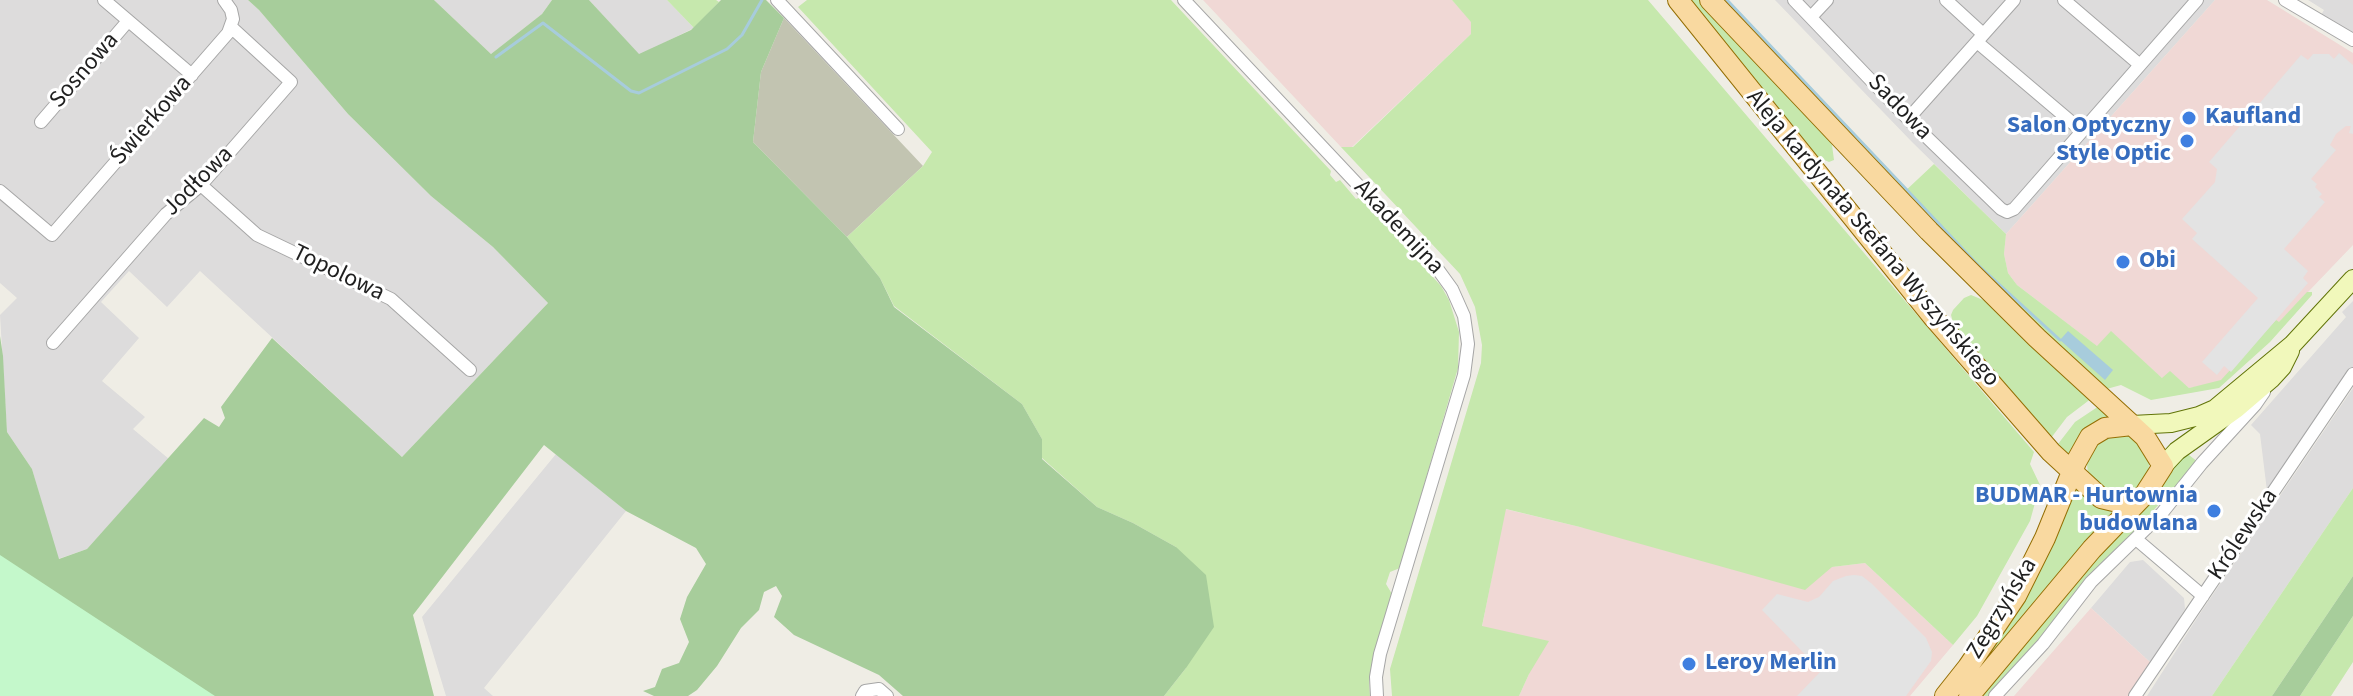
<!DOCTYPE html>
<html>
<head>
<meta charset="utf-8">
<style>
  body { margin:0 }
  canvas { display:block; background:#efede5 }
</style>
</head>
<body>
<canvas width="2353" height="696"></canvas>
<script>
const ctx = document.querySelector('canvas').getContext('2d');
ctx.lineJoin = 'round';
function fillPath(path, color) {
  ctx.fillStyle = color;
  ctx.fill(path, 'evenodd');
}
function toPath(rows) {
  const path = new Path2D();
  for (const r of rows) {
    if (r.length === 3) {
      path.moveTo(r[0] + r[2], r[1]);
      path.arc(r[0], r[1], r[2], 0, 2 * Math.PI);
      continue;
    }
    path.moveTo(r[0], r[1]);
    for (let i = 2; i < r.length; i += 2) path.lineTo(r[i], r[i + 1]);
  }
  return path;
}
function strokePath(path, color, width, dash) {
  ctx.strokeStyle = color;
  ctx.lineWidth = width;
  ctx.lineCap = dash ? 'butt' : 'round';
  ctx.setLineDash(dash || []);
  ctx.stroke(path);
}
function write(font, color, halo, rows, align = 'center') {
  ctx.font = font + ' "Source Sans 3",sans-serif';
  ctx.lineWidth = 6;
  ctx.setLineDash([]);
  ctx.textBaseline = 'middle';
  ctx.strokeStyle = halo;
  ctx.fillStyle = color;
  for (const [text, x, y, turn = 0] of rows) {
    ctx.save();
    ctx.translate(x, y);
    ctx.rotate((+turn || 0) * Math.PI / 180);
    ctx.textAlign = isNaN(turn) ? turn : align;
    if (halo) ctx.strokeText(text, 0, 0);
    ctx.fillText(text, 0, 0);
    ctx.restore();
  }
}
const residential = toPath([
  [0,0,248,0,259,10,348,114,431,196,493,247,548,303,402,457,200,271,167,307,129,271,101,302,139,338,102,381,145,417,133,429,169,459,87,549,58,559,32,469,7,432,0,315,17,298,0,283],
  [434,0,552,0,542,14,491,54],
  [589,0,667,0,694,28,639,55],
  [1775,0,2215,0,2006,234,1912,142],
  [2308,0,2353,0,2353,34,2321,15,2324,10],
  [2353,301,2353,368,2267,491,2260,434,2251,425,2346,317,2342,312],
  [2353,388,2353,488,2212,696,2147,696,2199,615],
  [556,454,626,511,484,688,493,696,446,696,422,617],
  [2143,560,2184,598,2185,609,2151,663,2091,608,2130,562]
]);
const commercial = toPath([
  [1203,0,1452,0,1472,22,1471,34,1352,147,1341,147],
  [2215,0,2267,0,2353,53,2353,245,2222,382,2189,388,2170,372,2163,379,2111,332,2098,347,2017,285,2008,273,2004,254,2006,234],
  [1505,509,1580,527,1832,567,1865,563,1953,645,1910,696,1519,696,1529,674,1482,627],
  [2091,608,2151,663,2129,696,2014,696]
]);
const construction = toPath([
  [784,18,923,166,847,237,753,142,761,72]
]);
const grass = toPath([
  [667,0,716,0,719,2,694,28],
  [807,0,1171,0,1331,171,1330,175,1336,182,1340,180,1356,199,1361,197,1441,286,1449,300,1459,332,1458,368,1400,568,1390,572,1386,584,1392,594,1373,656,1369,681,1370,696,1164,696,1186,668,1176,547,1133,523,1097,507,1042,458,1042,439,1022,404,894,306,880,278,847,237,923,166,932,152,798,7],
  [1452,0,1648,0,2034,452,2030,464,2040,485,2030,521,1977,616,1953,645,1865,563,1832,567,1805,590,1580,527,1506,509,1482,626,1549,641,1529,674,1519,696,1392,696,1390,669,1481,363,1482,345,1475,307,1460,274,1341,147,1353,147,1471,34,1471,22],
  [1683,0,1700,0,1826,135,1832,145,1834,160,1829,162,1810,154],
  [1934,164,2006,234,2004,254,2008,273,2017,285,2097,346,2111,331,2162,378,2170,371,2189,388,2221,380,2276,320,2279,322,2307,292,2312,292,2312,295,2270,342,2219,388,2151,400,2121,385,2103,390,1902,194],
  [1971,295,1993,304,2092,398,2067,417,2051,438,2017,397,1954,326,1951,315,1953,310,1964,298],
  [2099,406,2112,417,2069,458,2058,444,2075,422],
  [2118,464,31],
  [2185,452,2198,462,2091,578,1992,696,1979,696,2094,561,2157,495,2173,465],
  [2076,484,2116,509,2075,554,1958,696,1956,696],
  [2353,488,2353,576,2272,696,2212,696],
  [2353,616,2353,662,2331,696,2300,696]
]);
const forest = toPath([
  [248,0,434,0,491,54,542,14,552,0,589,0,639,54,691,30,721,0,766,0,784,18,761,72,753,142,847,237,880,278,894,307,1022,404,1042,439,1042,459,1097,507,1133,523,1176,547,1206,575,1214,627,1186,668,1164,696,903,696,879,675,794,635,774,617,782,596,776,586,764,592,759,610,741,628,717,666,697,690,688,696,654,696,643,691,655,687,662,669,679,663,689,642,680,619,687,597,706,564,696,548,626,511,544,445,413,615,434,696,0,696,0,336,3,356,7,432,32,469,59,559,87,549,204,418,219,427,225,418,221,407,272,338,402,457,548,303,493,247,431,196,348,114,259,10],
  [2353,576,2353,616,2300,696,2272,696]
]);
const park = toPath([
  [0,555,73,603,215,696,0,696]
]);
const parking = toPath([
  [2339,53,2353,65,2353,134,2349,133,2351,126,2346,126,2336,134,2330,145,2336,150,2311,179,2317,184,2315,187,2322,194,2319,197,2325,202,2284,249,2308,271,2303,278,2308,283,2231,372,2224,366,2217,375,2202,362,2258,298,2192,239,2197,233,2182,219,2215,182,2217,169,2209,162,2301,55,2308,60,2313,54,2329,54,2334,59],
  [1854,575,1862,576,1871,583,1926,638,1932,652,1931,661,1906,696,1797,696,1821,671,1762,610,1777,594,1808,602,1819,597,1833,581,1846,576]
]);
const water = toPath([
  [2068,331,2113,370,2105,380,2060,340]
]);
const stream = toPath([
  [1727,0,1978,265,2060,340],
  [496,57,543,23,631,91,639,93,727,49,742,35,762,0]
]);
const minor = toPath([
  [104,0,192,75],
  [777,0,898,129],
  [1184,0,1439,271,1452,289,1464,316,1468,344,1464,375,1380,654,1376,677,1377,696],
  [1794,0,1908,119,2001,209,2007,212,2014,209,2197,0],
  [1946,0,1983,34],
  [2064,0,2140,65],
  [2285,0,2353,40],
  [1811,17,1827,0],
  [1977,42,2082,131],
  [1908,119,2014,0],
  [41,122,128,21],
  [201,185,257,235,391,299,470,370],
  [0,191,52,235,228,33,233,19,231,10,224,0],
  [53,343,166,214,201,185,291,82,231,27],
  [2136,539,2203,596],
  [862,696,865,691,879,689,887,696],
  [1995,696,2043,644,2091,582,2162,513,2202,463,2255,405,2264,392],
  [2135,696,2353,374]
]);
const secondary = toPath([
  [2132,425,2171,423,2199,416,2215,409,2292,345,2353,279],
  [2163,466,2177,451,2236,409,2271,379,2282,367,2290,351]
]);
const primary = toPath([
  [1678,0,1934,318,2051,452,2101,498,2122,503,2138,501],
  [1710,0,1929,231,2037,338,2145,437,2163,466,2145,494,2092,549,1969,696],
  [1945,696,1968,667,2016,596,2045,538,2076,462,2090,437,2105,428,2132,425]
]);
const markers = [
  [2189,118,8,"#3f7fe0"],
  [2187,141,8,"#3f7fe0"],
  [2123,262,8,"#3f7fe0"],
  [2214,511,8,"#3f7fe0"],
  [1689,664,8,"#3f7fe0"]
];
const streetNames = [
  ["Sosnowa",85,71,-49],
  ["Sadowa",1899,108,46],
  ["Świerkowa",152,121,-49],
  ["Jodłowa",199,182,-45],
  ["Akademijna",1398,228,47],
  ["Aleja kardynała Stefana Wyszyńskiego",1872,239,50],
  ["Topolowa",338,274,26],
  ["Królewska",2244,535,-56],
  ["Zegrzyńska",2003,609,-59]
];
const shopNames = [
  ["Kaufland",2205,118],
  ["Salon Optyczny",2171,127,"right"],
  ["Style Optic",2171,155,"right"],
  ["Obi",2139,262],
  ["BUDMAR - Hurtownia",2198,497,"right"],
  ["budowlana",2198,525,"right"],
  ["Leroy Merlin",1705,664]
];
fillPath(residential, '#dddcdc');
fillPath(commercial, '#f0d8d5');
fillPath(construction, '#c2c4b1');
fillPath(grass, '#c6e8ad');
fillPath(forest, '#a7cd9b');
fillPath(park, '#c4f8cb');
fillPath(parking, '#e3e3e3');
fillPath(water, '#a7ccdc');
strokePath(stream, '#a7ccdc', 3);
strokePath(minor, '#a6a6a6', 14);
strokePath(secondary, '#617408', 20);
strokePath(primary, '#956f04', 22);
strokePath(minor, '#fff', 12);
strokePath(secondary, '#f1f8bb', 18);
strokePath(primary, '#f9d9a0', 20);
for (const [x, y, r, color] of markers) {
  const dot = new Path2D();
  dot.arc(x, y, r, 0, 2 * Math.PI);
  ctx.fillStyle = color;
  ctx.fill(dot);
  strokePath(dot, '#fff', 3);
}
write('24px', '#1f1f1f', '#fff', streetNames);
write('bold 24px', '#366cbe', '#fff', shopNames, 'left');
</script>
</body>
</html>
